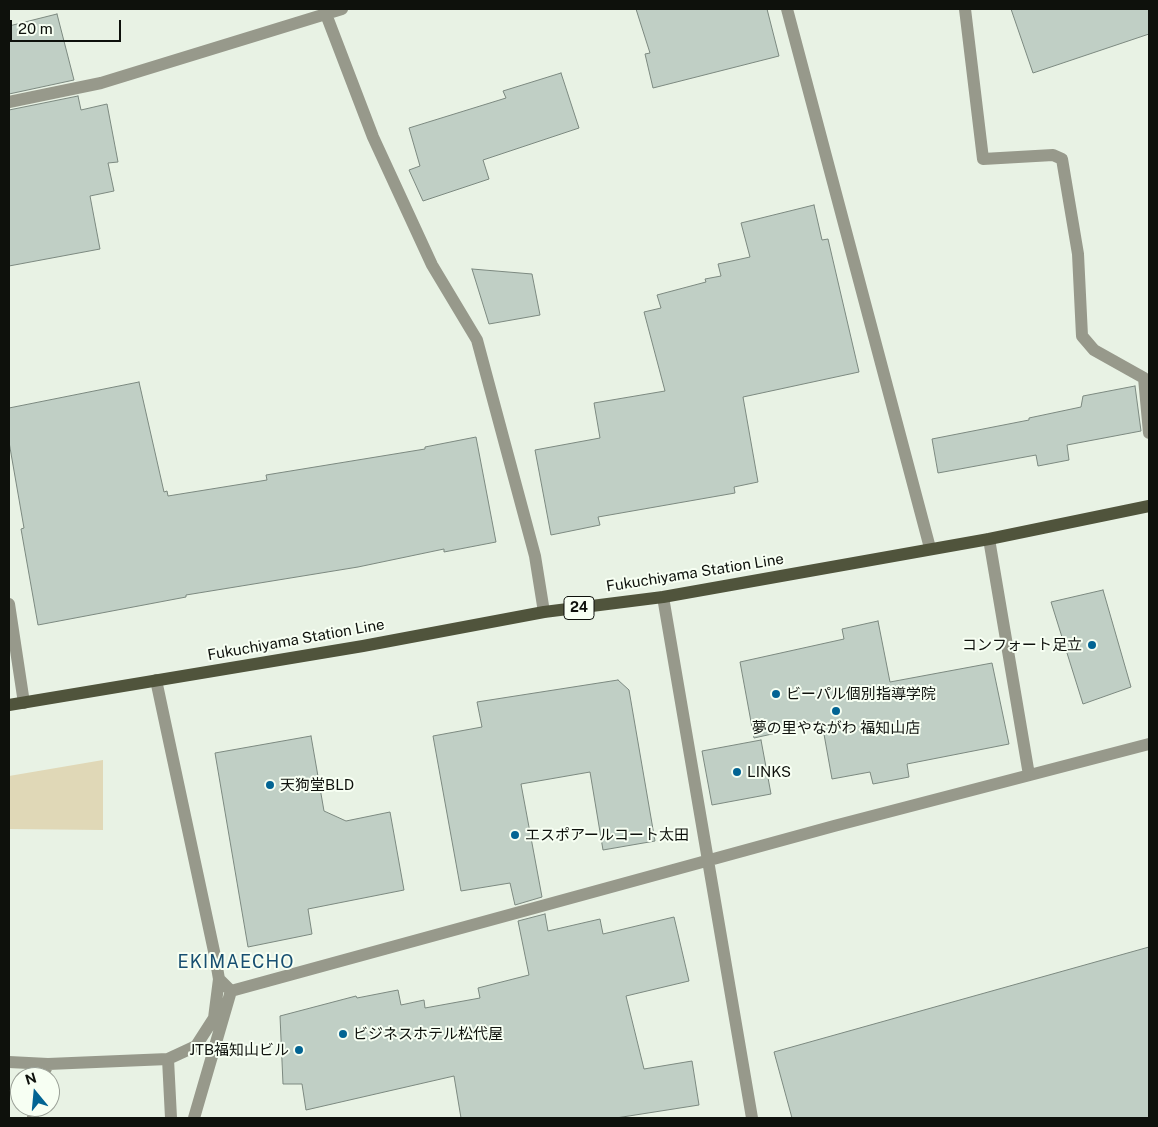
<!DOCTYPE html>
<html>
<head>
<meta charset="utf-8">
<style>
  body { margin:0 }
  #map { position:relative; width:1158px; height:1127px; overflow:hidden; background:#e8f2e4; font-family:"Public Sans",sans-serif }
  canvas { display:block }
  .frame { position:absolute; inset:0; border:10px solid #0e110c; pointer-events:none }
  .north { position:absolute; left:10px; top:1067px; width:50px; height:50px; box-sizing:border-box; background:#f7fff3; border:1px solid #9aa097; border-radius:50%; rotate:343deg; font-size:14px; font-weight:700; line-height:20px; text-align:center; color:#0e110c }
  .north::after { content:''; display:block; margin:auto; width:18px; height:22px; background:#026493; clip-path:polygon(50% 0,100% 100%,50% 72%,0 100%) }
  .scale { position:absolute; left:10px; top:20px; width:111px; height:22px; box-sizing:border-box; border:2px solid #0e110c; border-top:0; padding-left:6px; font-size:15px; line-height:18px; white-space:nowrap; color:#0e110c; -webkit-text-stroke:4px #f7fff3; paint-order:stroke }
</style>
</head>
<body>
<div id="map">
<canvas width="1158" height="1127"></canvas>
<div class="frame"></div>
<div class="north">N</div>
<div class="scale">20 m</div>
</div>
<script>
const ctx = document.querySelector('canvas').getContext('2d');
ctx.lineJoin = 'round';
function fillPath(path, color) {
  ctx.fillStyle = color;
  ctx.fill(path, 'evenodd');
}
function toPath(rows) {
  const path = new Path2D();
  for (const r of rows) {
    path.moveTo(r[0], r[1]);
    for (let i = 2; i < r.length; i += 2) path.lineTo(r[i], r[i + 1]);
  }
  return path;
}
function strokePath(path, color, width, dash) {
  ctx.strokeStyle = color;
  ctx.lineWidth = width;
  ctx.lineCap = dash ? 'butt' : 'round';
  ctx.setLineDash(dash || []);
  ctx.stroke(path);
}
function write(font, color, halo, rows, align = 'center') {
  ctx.font = font + ' "Public Sans","Noto Sans JP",sans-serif';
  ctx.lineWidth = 4;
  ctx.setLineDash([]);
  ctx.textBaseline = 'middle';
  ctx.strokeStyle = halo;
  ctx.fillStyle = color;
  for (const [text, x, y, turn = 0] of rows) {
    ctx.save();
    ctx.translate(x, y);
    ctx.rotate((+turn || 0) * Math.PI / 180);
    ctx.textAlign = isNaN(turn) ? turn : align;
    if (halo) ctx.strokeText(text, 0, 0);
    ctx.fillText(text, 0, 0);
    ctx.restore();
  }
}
const green = toPath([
  [103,760,103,830,9,829,9,776]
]);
const building = toPath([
  [636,9,767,9,779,56,653,88,645,54,650,53,636,9],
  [1011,9,1149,9,1149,34,1033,73,1011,9],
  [57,14,74,80,9,94,9,26,57,14],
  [561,73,579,128,483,160,489,179,423,201,409,170,420,166,409,128,506,98,503,91,561,73],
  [78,96,81,110,107,104,118,162,108,163,114,191,90,196,100,249,9,266,9,110,78,96],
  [814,205,822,240,828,239,859,372,743,397,758,482,734,487,735,493,598,517,600,525,551,535,535,450,600,438,594,403,665,391,644,312,661,308,657,295,706,282,705,279,721,276,718,264,750,257,741,223,814,205],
  [472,269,532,274,540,315,489,324,472,269],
  [139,382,164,492,167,491,168,496,267,480,266,475,425,449,425,447,476,437,496,542,444,552,444,549,358,567,186,595,186,597,38,625,21,529,24,528,9,442,9,408,139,382],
  [1135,386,1141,431,1067,445,1069,460,1038,466,1036,455,938,473,932,439,1029,420,1029,418,1081,407,1083,396,1135,386],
  [1103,590,1131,687,1083,704,1051,602,1103,590],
  [878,621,890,682,992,663,1009,744,907,764,909,777,873,784,870,772,832,779,822,723,754,738,740,662,844,639,842,629,878,621],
  [618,680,629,690,655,841,603,850,590,772,521,784,542,897,515,905,510,883,461,891,433,736,482,727,477,702,618,680],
  [311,736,324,811,346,821,390,812,404,890,308,909,312,934,248,947,215,753,311,736],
  [761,740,771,794,712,805,702,751,761,740],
  [545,914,548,931,600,919,603,934,674,917,689,981,626,996,644,1069,692,1061,699,1105,616,1118,461,1118,454,1076,306,1110,302,1084,283,1084,280,1016,356,996,357,998,398,990,401,1005,424,1000,425,1008,480,998,478,988,529,975,518,921,545,914],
  [1149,947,1149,1118,792,1118,774,1052,1149,947]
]);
const minor = toPath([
  [324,9,373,137,432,265,477,340,535,556,544,612],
  [787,9,930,548],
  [965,9,983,159,1053,155,1062,159,1078,254,1082,336,1094,350,1144,378,1149,433],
  [9,102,101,83,342,9],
  [989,539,1029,775],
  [663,597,752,1118],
  [9,604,24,703],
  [219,979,231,991,834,826,1149,744],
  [168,1059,171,1118],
  [9,1062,48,1064,168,1059,196,1046,214,1018,219,979,215,956,156,680],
  [42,1077,48,1064],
  [33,1107,33,1118],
  [194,1118,231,991]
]);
const major = toPath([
  [9,705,363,646,544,612,663,597,989,539,1149,506]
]);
const markers = [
  [1092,645,5,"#026493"],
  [776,694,5,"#026493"],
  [836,711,5,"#026493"],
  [737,772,5,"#026493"],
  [270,785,5,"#026493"],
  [515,835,5,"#026493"],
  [343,1034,5,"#026493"],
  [299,1050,5,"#026493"]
];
const shields = [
  [579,608,30]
];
const shieldNames = [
  ["24",579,608]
];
const streetNames = [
  ["Fukuchiyama Station Line",695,573,-9],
  ["Fukuchiyama Station Line",296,640,-10]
];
const poiNames = [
  ["コンフォート足立",1082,645,"right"],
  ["ビーパル個別指導学院",786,694],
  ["夢の里やながわ 福知山店",836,728,"center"],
  ["LINKS",747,772],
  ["天狗堂BLD",280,785],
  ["エスポアールコート太田",525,835],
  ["ビジネスホテル松代屋",353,1034],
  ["JTB福知山ビル",289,1050,"right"]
];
const quarterNames = [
  ["EKIMAECHO",236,962]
];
fillPath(green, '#e0d8b7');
fillPath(building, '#c0cfc5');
strokePath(building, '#7c8980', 1);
strokePath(minor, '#97998b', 12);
strokePath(major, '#50543c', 12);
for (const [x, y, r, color] of markers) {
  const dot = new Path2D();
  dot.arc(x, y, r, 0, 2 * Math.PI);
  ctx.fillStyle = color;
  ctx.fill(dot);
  strokePath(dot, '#f7fff3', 2);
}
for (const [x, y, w] of shields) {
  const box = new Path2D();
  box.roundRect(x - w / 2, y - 11.5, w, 23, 4);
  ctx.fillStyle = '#f7fff3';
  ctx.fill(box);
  strokePath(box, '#0e110c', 1);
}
write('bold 14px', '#0e110c', null, shieldNames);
write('15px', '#0e110c', '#f7fff3', streetNames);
write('15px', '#0e110c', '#f7fff3', poiNames, 'left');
ctx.letterSpacing = '1px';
write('18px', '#174f71', '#f7fff3', quarterNames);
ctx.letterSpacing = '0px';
</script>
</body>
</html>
